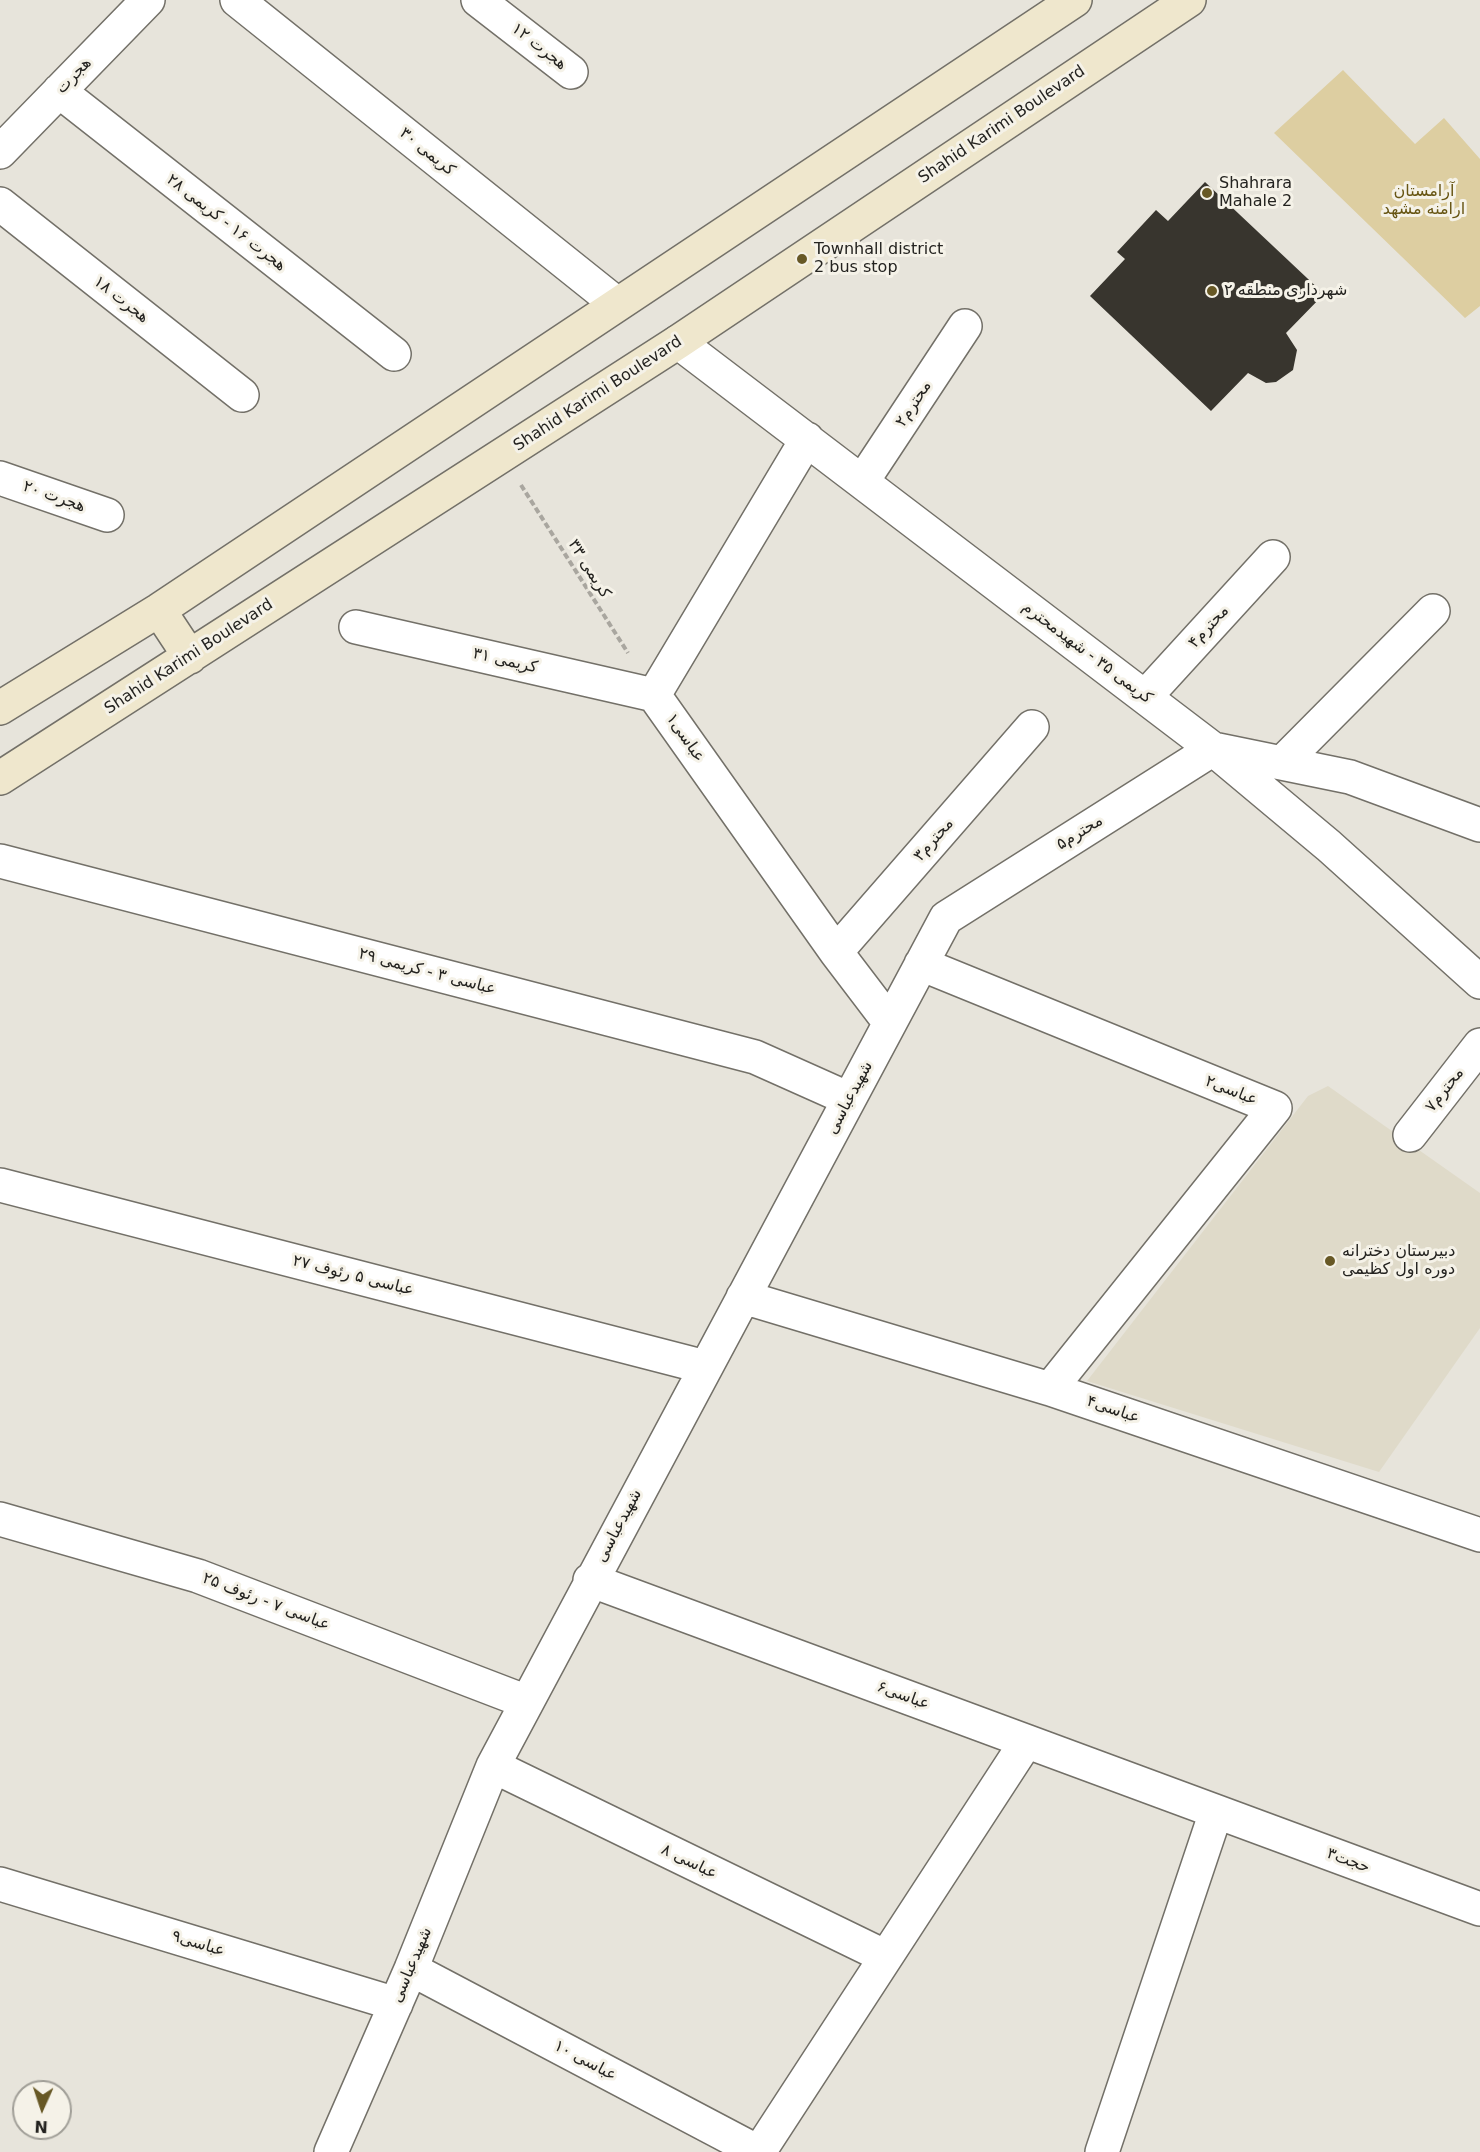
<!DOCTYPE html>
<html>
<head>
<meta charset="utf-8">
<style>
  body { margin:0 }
  #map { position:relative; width:1480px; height:2152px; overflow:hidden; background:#e7e4db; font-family:"DejaVu Sans",sans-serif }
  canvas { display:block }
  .north { position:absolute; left:12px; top:2080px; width:60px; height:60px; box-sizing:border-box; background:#f5f2e8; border:2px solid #a19f98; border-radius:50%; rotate:183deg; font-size:16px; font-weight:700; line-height:24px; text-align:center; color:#242320 }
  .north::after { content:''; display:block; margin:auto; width:21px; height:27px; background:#675825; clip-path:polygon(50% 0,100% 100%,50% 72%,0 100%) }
</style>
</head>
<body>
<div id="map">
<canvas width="1480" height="2152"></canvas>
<div class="north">N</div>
</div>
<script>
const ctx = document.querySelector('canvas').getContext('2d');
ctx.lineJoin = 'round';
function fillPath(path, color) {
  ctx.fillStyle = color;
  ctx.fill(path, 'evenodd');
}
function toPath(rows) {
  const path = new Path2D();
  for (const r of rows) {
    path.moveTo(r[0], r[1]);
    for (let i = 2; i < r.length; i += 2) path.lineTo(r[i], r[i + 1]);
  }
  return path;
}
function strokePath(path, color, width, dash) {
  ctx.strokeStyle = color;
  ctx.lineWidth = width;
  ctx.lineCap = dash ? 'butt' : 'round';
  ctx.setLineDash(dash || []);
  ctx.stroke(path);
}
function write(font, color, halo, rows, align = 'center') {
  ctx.font = font + ' "DejaVu Sans",Cairo,sans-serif';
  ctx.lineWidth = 6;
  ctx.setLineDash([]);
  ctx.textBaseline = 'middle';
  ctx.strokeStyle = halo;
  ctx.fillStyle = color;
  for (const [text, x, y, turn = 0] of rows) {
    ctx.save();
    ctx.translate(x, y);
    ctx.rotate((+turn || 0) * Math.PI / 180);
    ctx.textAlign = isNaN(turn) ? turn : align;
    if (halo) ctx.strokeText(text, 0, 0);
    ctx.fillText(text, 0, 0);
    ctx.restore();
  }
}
const built = toPath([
  [1328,1086,1480,1193,1480,1328,1379,1472,1087,1381,1308,1096]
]);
const green = toPath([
  [1343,70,1415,144,1444,118,1480,159,1480,306,1465,318,1274,133]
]);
const building = toPath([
  [1205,182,1324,294,1286,333,1297,350,1293,370,1276,382,1266,383,1248,373,1211,411,1090,296,1125,259,1117,252,1156,210,1168,221]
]);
const path = toPath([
  [521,485,628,653]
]);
const street = toPath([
  [237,0,617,304],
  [478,0,571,72],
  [59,91,394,354],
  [0,152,148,0],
  [0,204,242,395],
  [678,342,1213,749,1329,846,1480,982],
  [807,439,654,695,836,952,890,1023],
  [0,478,107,515],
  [862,482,965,326],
  [356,627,654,695],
  [1145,697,1273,557],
  [1282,763,1433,611],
  [0,861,755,1057,849,1099],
  [836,952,1032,727],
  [921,964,1275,1108,1050,1389],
  [1410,1135,1480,1045],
  [0,1185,705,1367],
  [743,1297,1050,1389,1480,1535],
  [0,1519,198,1576,527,1702],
  [590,1580,1480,1909],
  [493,1766,886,1957],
  [0,1884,396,2004],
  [411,1969,758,2152],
  [331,2152,411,1969,493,1766,946,918,1213,749,1350,777,1480,825],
  [759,2152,1026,1742],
  [1102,2152,1216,1812]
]);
const secondary = toPath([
  [159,610,190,657],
  [0,708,159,610,1075,0],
  [0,778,678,342,1189,0]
]);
const markers = [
  [1207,193,6,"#675825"],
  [802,259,6,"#675825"],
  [1212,291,6,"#675825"],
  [1330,1261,6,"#675825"]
];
const streetNames = [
  ["هجرت ۱۲",539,47,38],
  ["هجرت",74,76,-46],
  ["Shahid Karimi Boulevard",1002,125,-34],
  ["کریمی ۳۰",427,152,39],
  ["هجرت ۱۶ - کریمی ۲۸",226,223,38],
  ["هجرت ۱۸",121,300,38],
  ["Shahid Karimi Boulevard",598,394,-33],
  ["محترم۲",914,404,-57],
  ["هجرت ۲۰",54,497,19],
  ["کریمی ۳۳",589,569,58],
  ["محترم۴",1209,627,-48],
  ["کریمی ۳۵ - شهیدمحترم",1087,653,37],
  ["Shahid Karimi Boulevard",189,657,-33],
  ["کریمی ۳۱",505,661,13],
  ["عباسی۱",685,738,55],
  ["محترم۵",1080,833,-32],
  ["محترم۳",934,840,-49],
  ["عباسی ۳ - کریمی ۲۹",427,972,15],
  ["محترم۷",1445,1090,-52],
  ["عباسی۲",1231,1091,22],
  ["شهیدعباسی",850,1098,-62],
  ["عباسی ۵ رئوف ۲۷",353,1276,14],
  ["عباسی۴",1113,1410,19],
  ["شهیدعباسی",619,1526,-62],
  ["عباسی ۷ - رئوف ۲۵",266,1602,21],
  ["عباسی۶",903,1696,20],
  ["حجت۳",1348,1861,20],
  ["عباسی ۸",689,1862,26],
  ["عباسی۹",198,1944,17],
  ["شهیدعباسی",412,1965,-67],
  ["عباسی ۱۰",585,2061,28]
];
const poiNames = [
  ["Shahrara",1219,184],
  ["Mahale 2",1219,202],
  ["Townhall district",814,250],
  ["2 bus stop",814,268],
  ["شهرداری منطقه ۲",1224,291],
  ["دبیرستان دخترانه",1342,1252],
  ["دوره اول کظیمی",1342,1270]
];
const parkNames = [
  ["آرامستان",1424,192],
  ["ارامنه مشهد",1424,210]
];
fillPath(built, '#dfdac9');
fillPath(green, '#ddcea1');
fillPath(building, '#38352e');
strokePath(street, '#737068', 36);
strokePath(secondary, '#737068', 36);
strokePath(path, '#a9a69f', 4, [6, 3]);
strokePath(street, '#fff', 33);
strokePath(secondary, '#efe7cd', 33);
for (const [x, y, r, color] of markers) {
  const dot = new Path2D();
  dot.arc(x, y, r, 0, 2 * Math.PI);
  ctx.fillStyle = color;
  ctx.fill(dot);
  strokePath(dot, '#f5f2e8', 2);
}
write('16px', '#242320', '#f5f2e8', streetNames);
write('16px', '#242320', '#f5f2e8', poiNames, 'left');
write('16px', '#675513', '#f5f2e8', parkNames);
</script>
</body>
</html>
